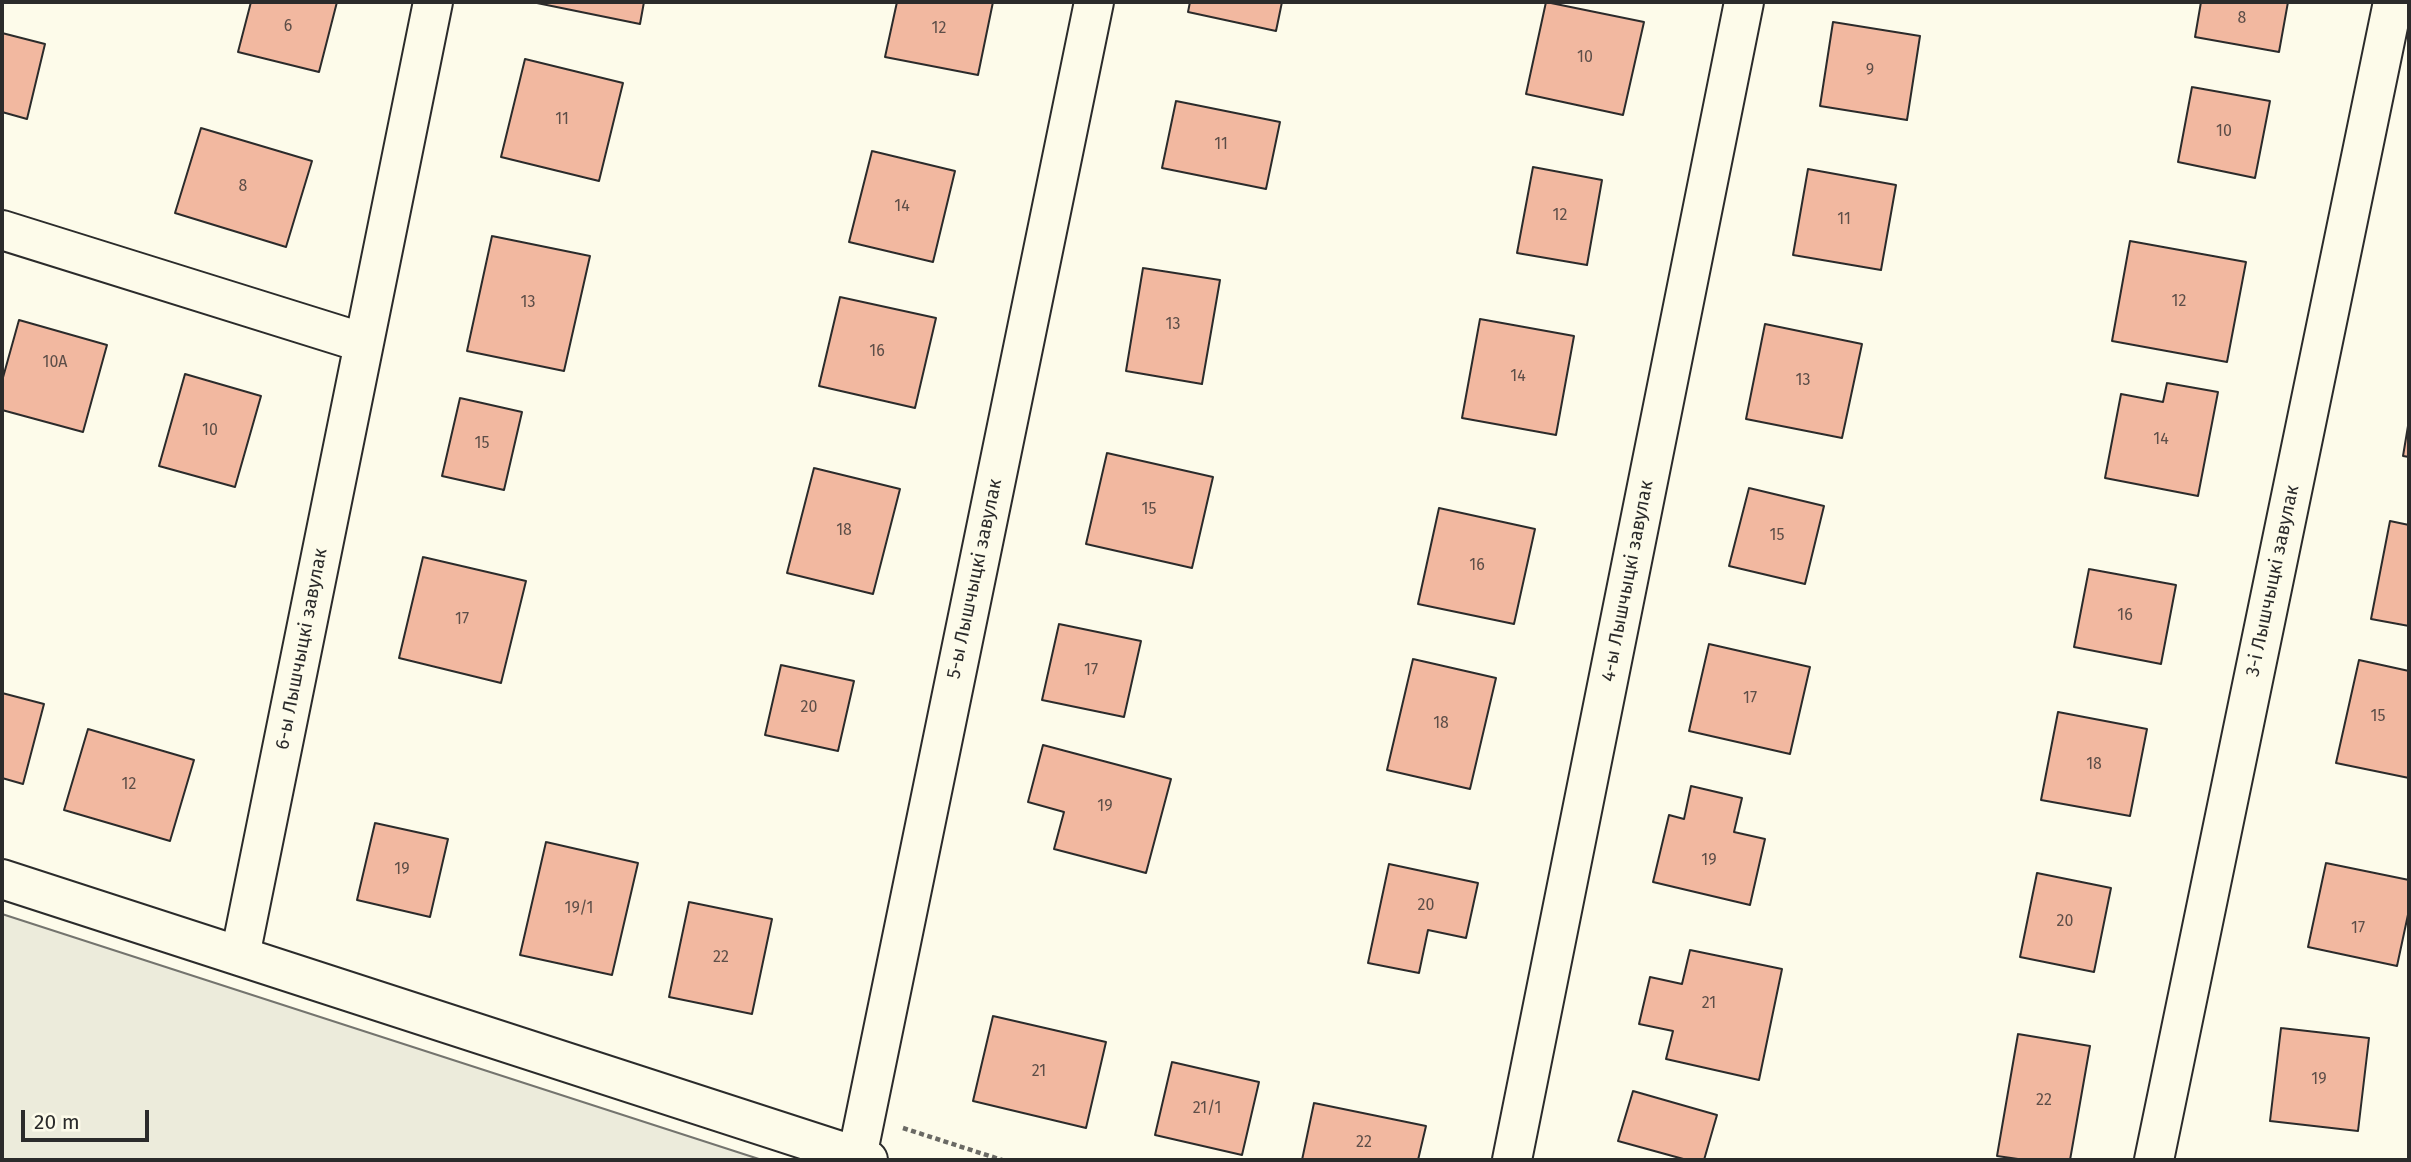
<!DOCTYPE html>
<html>
<head>
<meta charset="utf-8">
<style>
  body { margin:0 }
  #map { position:relative; width:2411px; height:1162px; overflow:hidden; background:#fdfbea; font-family:"Fira Sans",sans-serif }
  canvas { display:block }
  .frame { position:absolute; inset:0; border:4px solid #2b2b2b; pointer-events:none }
  .scale { position:absolute; left:21px; top:1110px; width:128px; height:32px; box-sizing:border-box; border:4px solid #2b2b2b; border-top:0; padding-left:9px; font-size:21px; line-height:24px; white-space:nowrap; color:#2b2b2b; -webkit-text-stroke:5px #fdfbea; paint-order:stroke }
</style>
</head>
<body>
<div id="map">
<canvas width="2411" height="1162"></canvas>
<div class="frame"></div>
<div class="scale">20 m</div>
</div>
<script>
const ctx = document.querySelector('canvas').getContext('2d');
ctx.lineJoin = 'round';
function fillPath(path, color) {
  ctx.fillStyle = color;
  ctx.fill(path, 'evenodd');
}
function toPath(rows) {
  const path = new Path2D();
  for (const r of rows) {
    path.moveTo(r[0], r[1]);
    for (let i = 2; i < r.length; i += 2) path.lineTo(r[i], r[i + 1]);
  }
  return path;
}
function strokePath(path, color, width, dash) {
  ctx.strokeStyle = color;
  ctx.lineWidth = width;
  ctx.lineCap = dash ? 'butt' : 'round';
  ctx.setLineDash(dash || []);
  ctx.stroke(path);
}
function write(font, color, halo, rows, align = 'center') {
  ctx.font = font + ' "Fira Sans",sans-serif';
  ctx.lineWidth = 5;
  ctx.setLineDash([]);
  ctx.textBaseline = 'middle';
  ctx.strokeStyle = halo;
  ctx.fillStyle = color;
  for (const [text, x, y, turn = 0] of rows) {
    ctx.save();
    ctx.translate(x, y);
    ctx.rotate((+turn || 0) * Math.PI / 180);
    ctx.textAlign = isNaN(turn) ? turn : align;
    if (halo) ctx.strokeText(text, 0, 0);
    ctx.fillText(text, 0, 0);
    ctx.restore();
  }
}
const green = toPath([
  [2,914,762,1160,2,1160,2,914]
]);
const building = toPath([
  [251,2,337,2,319,72,238,52,251,2],
  [532,2,644,2,640,24,532,2],
  [897,2,993,2,978,75,885,57,897,2],
  [1190,2,1282,2,1276,31,1188,12,1190,2],
  [1546,2,1644,22,1623,115,1526,94,1546,2],
  [2201,2,2288,2,2279,52,2195,37,2201,2],
  [1833,22,1920,36,1907,120,1820,106,1833,22],
  [2,33,45,44,27,119,2,112,2,33],
  [525,59,623,83,599,181,501,157,525,59],
  [2192,87,2270,101,2255,178,2178,162,2192,87],
  [1176,101,1280,122,1266,189,1162,168,1176,101],
  [201,128,312,161,286,247,175,213,201,128],
  [872,151,955,171,933,262,849,242,872,151],
  [1533,167,1602,180,1587,265,1517,253,1533,167],
  [1808,169,1896,185,1881,270,1793,255,1808,169],
  [492,236,590,256,564,371,467,351,492,236],
  [2130,241,2246,262,2227,362,2112,341,2130,241],
  [1143,268,1220,280,1202,384,1126,371,1143,268],
  [840,297,936,318,915,408,819,386,840,297],
  [1480,319,1574,336,1556,435,1462,418,1480,319],
  [19,320,107,345,83,432,2,410,2,381,19,320],
  [1765,324,1862,344,1842,438,1746,419,1765,324],
  [185,374,261,396,235,487,159,466,185,374],
  [2167,383,2218,392,2198,496,2105,478,2121,394,2163,402,2167,383],
  [460,398,522,412,504,490,442,476,460,398],
  [2409,420,2409,457,2403,456,2409,420],
  [1107,453,1213,477,1192,568,1086,544,1107,453],
  [814,468,900,489,873,594,787,573,814,468],
  [1749,488,1824,506,1805,584,1729,566,1749,488],
  [1439,508,1535,529,1514,624,1418,604,1439,508],
  [2390,521,2409,525,2409,626,2371,619,2390,521],
  [423,557,526,581,501,683,399,658,423,557],
  [2089,569,2176,585,2161,664,2074,647,2089,569],
  [1059,624,1141,641,1124,717,1042,700,1059,624],
  [1709,644,1810,667,1790,754,1689,731,1709,644],
  [1413,659,1496,678,1470,789,1387,770,1413,659],
  [2359,660,2409,671,2409,778,2336,763,2359,660],
  [781,665,854,681,838,751,765,735,781,665],
  [2,693,44,704,23,784,2,778,2,693],
  [2058,712,2147,729,2130,816,2041,800,2058,712],
  [88,729,194,760,170,841,64,810,88,729],
  [1043,745,1171,779,1146,873,1054,849,1064,812,1028,802,1043,745],
  [1691,786,1742,798,1734,832,1765,839,1750,905,1653,882,1669,815,1684,819,1691,786],
  [375,823,448,839,430,917,357,900,375,823],
  [546,842,638,863,612,975,520,955,546,842],
  [2326,863,2409,880,2409,910,2397,966,2308,947,2326,863],
  [1389,864,1478,883,1466,938,1428,930,1419,973,1368,963,1389,864],
  [2037,873,2111,888,2094,972,2020,957,2037,873],
  [689,902,772,919,752,1014,669,997,689,902],
  [1690,950,1782,969,1759,1080,1666,1059,1673,1031,1639,1024,1650,977,1682,984,1690,950],
  [993,1016,1106,1042,1086,1128,973,1101,993,1016],
  [2281,1028,2369,1038,2358,1131,2270,1121,2281,1028],
  [2018,1034,2090,1046,2070,1160,2025,1160,1997,1156,2018,1034],
  [1172,1062,1259,1082,1242,1155,1155,1135,1172,1062],
  [1633,1091,1717,1115,1704,1160,1687,1160,1618,1141,1633,1091],
  [1314,1103,1426,1126,1418,1160,1302,1160,1314,1103]
]);
const path = toPath([
  [903,1128,1002,1160]
]);
const minor = toPath([
  [2,230,364,343],
  [2,879,868,1160],
  [240,956,433,2],
  [857,1157,1094,2],
  [1512,1160,1744,2],
  [2154,1160,2393,2]
]);
const numberNames = [
  ["8",2242,19],
  ["6",288,27],
  ["12",939,29],
  ["10",1585,58],
  ["9",1870,71],
  ["11",562,120],
  ["10",2224,132],
  ["11",1221,145],
  ["8",243,187],
  ["14",902,207],
  ["12",1560,216],
  ["11",1844,220],
  ["12",2179,302],
  ["13",528,303],
  ["13",1173,325],
  ["16",877,352],
  ["10А",55,363],
  ["14",1518,377],
  ["13",1803,381],
  ["10",210,431],
  ["14",2161,440],
  ["15",482,444],
  ["15",1149,510],
  ["18",844,531],
  ["15",1777,536],
  ["16",1477,566],
  ["16",2125,616],
  ["17",462,620],
  ["17",1091,671],
  ["17",1750,699],
  ["20",809,708],
  ["15",2378,717],
  ["18",1441,724],
  ["18",2094,765],
  ["12",129,785],
  ["19",1105,807],
  ["19",1709,861],
  ["19",402,870],
  ["20",1426,906],
  ["19/1",579,909],
  ["20",2065,922],
  ["17",2358,929],
  ["22",721,958],
  ["21",1709,1004],
  ["21",1039,1072],
  ["19",2319,1080],
  ["22",2044,1101],
  ["21/1",1207,1109],
  ["22",1364,1143]
];
const streetNames = [
  ["5-ы Лышчыцкі завулак",975,579,-78],
  ["4-ы Лышчыцкі завулак",1628,581,-79],
  ["3-і Лышчыцкі завулак",2273,581,-78],
  ["6-ы Лышчыцкі завулак",302,649,-79]
];
fillPath(green, '#ecebdb');
strokePath(green, '#74746e', 2);
fillPath(building, '#f2b8a0');
strokePath(building, '#2b2b2b', 2);
strokePath(minor, '#2b2b2b', 42);
strokePath(path, '#6a6964', 4.5, [5, 3.5]);
strokePath(minor, '#fdfbea', 38);
write('16px', '#5d4e48', null, numberNames);
write('19px', '#2b2b2b', '#fdfbea', streetNames);
</script>
</body>
</html>
